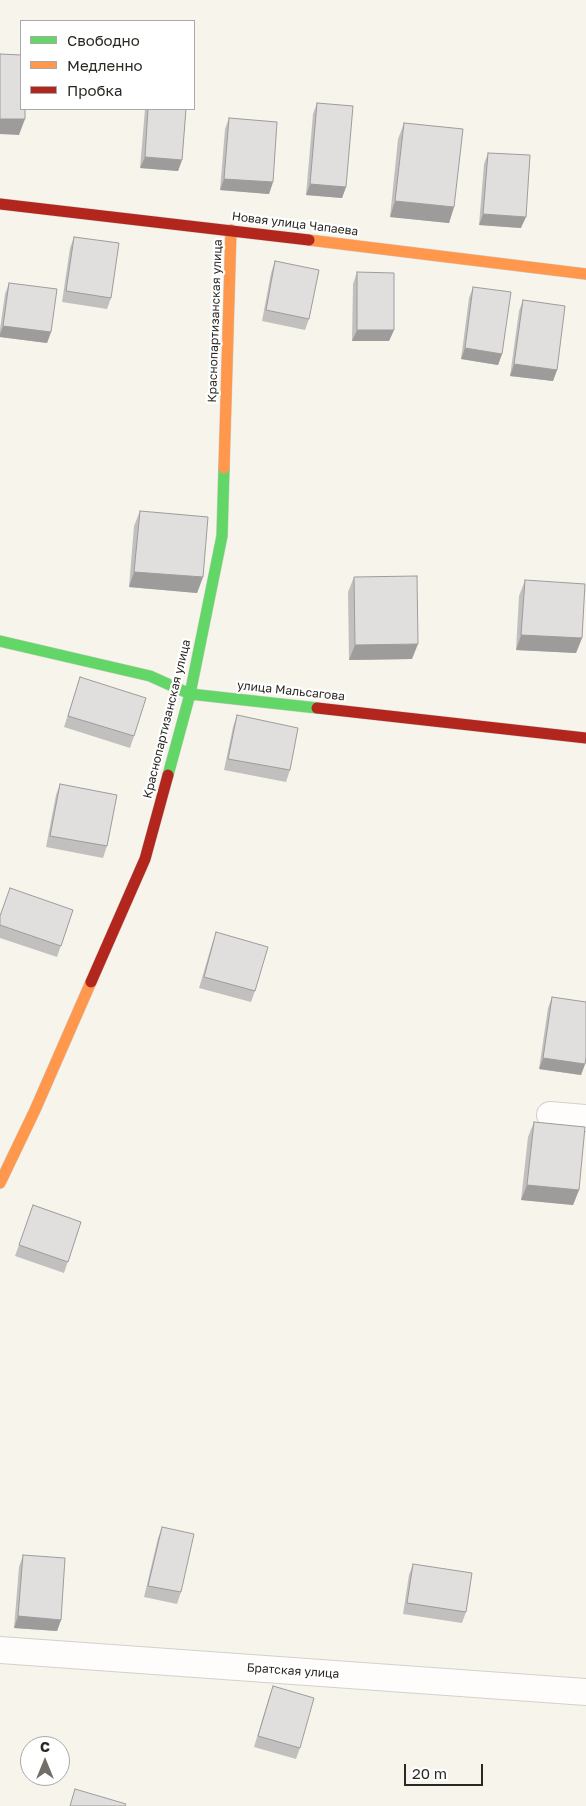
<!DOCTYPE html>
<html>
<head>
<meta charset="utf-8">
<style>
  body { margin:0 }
  #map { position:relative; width:586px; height:1806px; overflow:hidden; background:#f7f4ec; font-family:"Golos Text",sans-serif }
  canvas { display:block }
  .legend { position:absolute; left:20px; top:20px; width:175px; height:90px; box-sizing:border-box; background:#fff; border:1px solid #aaa9a7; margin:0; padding:6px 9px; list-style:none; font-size:15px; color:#2a2822 }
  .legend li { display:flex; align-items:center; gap:10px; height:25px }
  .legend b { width:25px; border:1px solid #aaa9a7 }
  .north { position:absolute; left:20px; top:1736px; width:50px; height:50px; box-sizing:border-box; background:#fff; border:1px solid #aaa9a7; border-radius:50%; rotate:0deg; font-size:14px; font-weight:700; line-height:20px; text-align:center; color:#2a2822 }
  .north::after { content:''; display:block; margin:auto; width:18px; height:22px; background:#726f69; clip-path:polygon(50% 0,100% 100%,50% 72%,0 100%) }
  .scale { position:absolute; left:404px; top:1764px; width:79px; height:22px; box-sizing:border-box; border:2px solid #2a2822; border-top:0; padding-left:6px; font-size:15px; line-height:18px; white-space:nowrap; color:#2a2822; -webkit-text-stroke:4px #fff; paint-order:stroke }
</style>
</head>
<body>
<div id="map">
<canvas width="586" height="1806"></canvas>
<ul class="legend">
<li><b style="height:6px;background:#63d668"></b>Свободно</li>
<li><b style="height:6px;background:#ff974d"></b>Медленно</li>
<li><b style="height:6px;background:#b3261e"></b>Пробка</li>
</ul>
<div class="north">С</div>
<div class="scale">20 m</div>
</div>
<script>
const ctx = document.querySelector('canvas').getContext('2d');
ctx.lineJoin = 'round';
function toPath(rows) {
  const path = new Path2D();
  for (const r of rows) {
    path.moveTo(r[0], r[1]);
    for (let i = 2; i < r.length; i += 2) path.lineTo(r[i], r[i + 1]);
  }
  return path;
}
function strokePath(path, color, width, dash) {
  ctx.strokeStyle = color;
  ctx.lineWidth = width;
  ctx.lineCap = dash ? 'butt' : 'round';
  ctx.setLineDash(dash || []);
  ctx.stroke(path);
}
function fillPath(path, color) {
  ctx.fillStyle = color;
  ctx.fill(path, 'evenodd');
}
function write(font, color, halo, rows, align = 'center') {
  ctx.font = font + ' "Golos Text",sans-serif';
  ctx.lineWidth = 4.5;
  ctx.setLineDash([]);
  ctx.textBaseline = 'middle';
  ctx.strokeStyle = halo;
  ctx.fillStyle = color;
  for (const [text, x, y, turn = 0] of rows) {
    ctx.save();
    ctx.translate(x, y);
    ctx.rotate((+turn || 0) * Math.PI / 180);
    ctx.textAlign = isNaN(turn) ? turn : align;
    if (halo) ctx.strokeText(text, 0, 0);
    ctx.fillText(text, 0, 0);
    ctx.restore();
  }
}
const street = toPath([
  [550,1115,586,1118],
  [0,1650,586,1692]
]);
const fast = toPath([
  [0,641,150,676,190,694,317,708],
  [168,775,190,694,222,536,224,468]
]);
const slow = toPath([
  [309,240,586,274],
  [224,468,231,230],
  [0,1183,35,1110,91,982]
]);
const jam = toPath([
  [0,204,309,240],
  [317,708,586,738],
  [91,982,145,859,168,775]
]);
const wall = toPath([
  [317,103,346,187,342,198,306,195,313,114],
  [145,109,186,109,182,160,178,171,140,168],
  [229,118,273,182,269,194,220,190,225,129],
  [404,123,454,207,449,223,390,217,398,139],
  [488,153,521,228,479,225,484,164],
  [74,237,111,298,107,309,62,302,70,248],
  [275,261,309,319,305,330,262,321,271,273],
  [357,272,394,330,389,341,352,341,353,284],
  [9,283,51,332,47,343,0,337,0,329,5,294],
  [473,287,502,354,498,365,461,359,469,298],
  [523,300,557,370,553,381,510,376,519,311],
  [140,511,203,577,197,593,129,587,134,526],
  [354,577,412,659,349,660,348,592],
  [525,580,582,638,576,653,516,650,519,596],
  [80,677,134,736,130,748,64,727],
  [237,715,290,770,286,782,224,770,233,727],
  [60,784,107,846,103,858,46,847,56,795],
  [73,910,57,957,0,938,0,916],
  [216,932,255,991,251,1002,199,988,212,944],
  [552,997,585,1064,581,1075,539,1069,548,1008],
  [534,1122,579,1190,573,1205,521,1200,528,1137],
  [33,1205,81,1222,64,1273,15,1256],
  [162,1527,181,1592,177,1604,144,1597,158,1538],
  [23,1555,61,1620,57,1631,14,1628,19,1567],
  [413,1564,466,1612,462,1623,403,1614,409,1575],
  [273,1686,300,1748,296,1759,254,1747,269,1697]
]);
const shadedWall = toPath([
  [0,119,25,119,19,135,0,134],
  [145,157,182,160,178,171,140,168],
  [224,179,273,182,269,194,220,190],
  [310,184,346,187,342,198,306,195],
  [395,201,454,207,449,223,390,217],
  [483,214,526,217,521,228,479,225],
  [3,326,51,332,47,343,0,337,0,334],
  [357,330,394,330,389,341,352,341],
  [465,348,502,354,498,365,461,359],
  [514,364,557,370,553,381,510,376],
  [134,572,203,577,197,593,129,587],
  [521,635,582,638,576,653,516,650],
  [418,644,412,659,349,660,355,645],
  [543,1058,585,1064,581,1075,539,1069],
  [527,1185,579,1190,573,1205,521,1200],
  [18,1616,61,1620,57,1631,14,1628]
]);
const building = toPath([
  [0,54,21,55,21,109,25,109,25,119,0,119,0,54],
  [317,103,353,106,346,187,310,184,317,103],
  [148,109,186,109,182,160,145,157,148,109],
  [229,118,277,122,273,182,224,179,229,118],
  [404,123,463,129,454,207,395,201,404,123],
  [488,153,530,155,526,217,483,214,488,153],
  [74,237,119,243,111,298,66,291,74,237],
  [275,261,319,270,309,319,266,310,275,261],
  [357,272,394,273,394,330,357,330,357,272],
  [9,283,57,289,51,332,3,326,9,283],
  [473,287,511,292,502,354,465,348,473,287],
  [523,300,565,306,557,370,514,364,523,300],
  [140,511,208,517,203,577,134,572,140,511],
  [417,576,418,644,355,645,354,577,417,576],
  [525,580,585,584,582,638,521,635,525,580],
  [80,677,146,698,134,736,68,716,80,677],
  [237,715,298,728,290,770,228,759,237,715],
  [60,784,117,795,107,846,50,836,60,784],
  [10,888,73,910,61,946,0,925,0,916,10,888],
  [216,932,268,947,255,991,204,977,216,932],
  [552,997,586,1002,586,1057,585,1064,543,1058,552,997],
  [534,1122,585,1127,579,1190,527,1185,534,1122],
  [33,1205,81,1222,68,1262,19,1245,33,1205],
  [162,1527,194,1534,181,1592,148,1586,162,1527],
  [23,1555,65,1558,61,1620,18,1616,23,1555],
  [413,1564,472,1573,466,1612,407,1603,413,1564],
  [273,1686,314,1698,300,1748,258,1736,273,1686],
  [75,1789,126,1804,125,1806,70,1806,75,1789]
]);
const streetNames = [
  ["Новая улица Чапаева",295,224,7],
  ["Краснопартизанская улица",215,321,-88],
  ["улица Мальсагова",291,691,6],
  ["Краснопартизанская улица",167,719,-76],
  ["Братская улица",293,1671,4]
];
strokePath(street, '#d2d1ca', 28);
strokePath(fast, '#d2d1ca', 12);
strokePath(slow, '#d2d1ca', 12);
strokePath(jam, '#d2d1ca', 12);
strokePath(street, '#fefdfc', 26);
strokePath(fast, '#63d668', 11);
strokePath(slow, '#ff974d', 11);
strokePath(jam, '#b3261e', 11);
fillPath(wall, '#c2c0bf');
fillPath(shadedWall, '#9e9c9b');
fillPath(building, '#e1dfde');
strokePath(building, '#9e9c9b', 1);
write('12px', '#2a2822', '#fff', streetNames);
</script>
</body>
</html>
